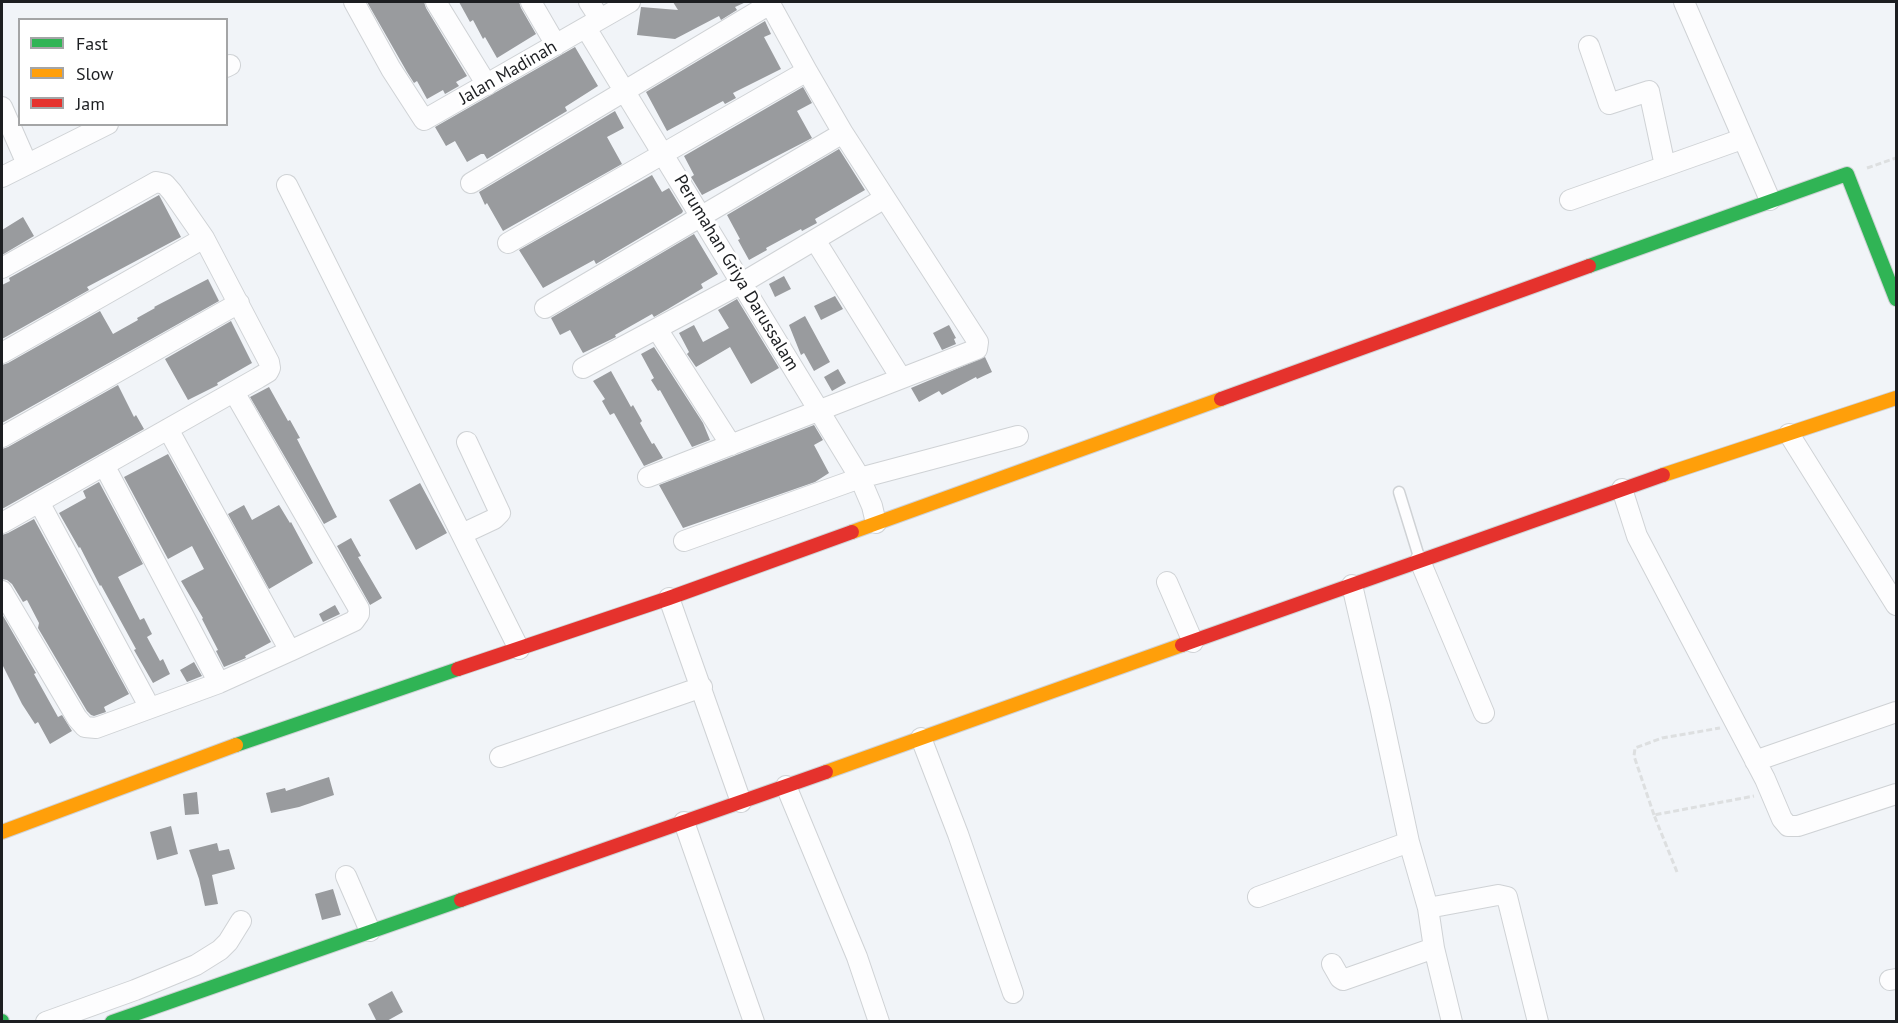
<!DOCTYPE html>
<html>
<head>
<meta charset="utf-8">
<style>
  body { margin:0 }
  #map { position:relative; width:1898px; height:1023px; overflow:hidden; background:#f1f4f8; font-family:"PT Sans",sans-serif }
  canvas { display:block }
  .frame { position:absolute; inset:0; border:3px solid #1c1e21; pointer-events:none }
  .legend { position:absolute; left:18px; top:18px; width:210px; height:108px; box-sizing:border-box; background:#fff; border:2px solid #a4a5a6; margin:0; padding:8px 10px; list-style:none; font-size:18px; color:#1c1e21 }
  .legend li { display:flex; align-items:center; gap:12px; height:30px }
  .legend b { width:30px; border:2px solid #a4a5a6 }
</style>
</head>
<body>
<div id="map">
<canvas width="1898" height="1023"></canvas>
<div class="frame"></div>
<ul class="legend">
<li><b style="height:8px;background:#30b455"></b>Fast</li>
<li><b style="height:8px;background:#ff9f0a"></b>Slow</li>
<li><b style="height:8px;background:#e5322d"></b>Jam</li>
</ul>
</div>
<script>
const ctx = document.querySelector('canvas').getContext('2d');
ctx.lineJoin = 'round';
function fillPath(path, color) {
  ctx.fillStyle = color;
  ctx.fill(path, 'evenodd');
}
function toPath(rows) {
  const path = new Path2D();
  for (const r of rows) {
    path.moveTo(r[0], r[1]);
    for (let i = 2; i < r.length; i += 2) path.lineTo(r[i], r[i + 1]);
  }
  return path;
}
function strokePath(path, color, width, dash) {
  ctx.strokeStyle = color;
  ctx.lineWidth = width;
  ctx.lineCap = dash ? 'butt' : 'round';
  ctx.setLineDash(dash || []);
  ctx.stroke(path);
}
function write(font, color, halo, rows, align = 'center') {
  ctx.font = font + ' "PT Sans",sans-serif';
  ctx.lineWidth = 6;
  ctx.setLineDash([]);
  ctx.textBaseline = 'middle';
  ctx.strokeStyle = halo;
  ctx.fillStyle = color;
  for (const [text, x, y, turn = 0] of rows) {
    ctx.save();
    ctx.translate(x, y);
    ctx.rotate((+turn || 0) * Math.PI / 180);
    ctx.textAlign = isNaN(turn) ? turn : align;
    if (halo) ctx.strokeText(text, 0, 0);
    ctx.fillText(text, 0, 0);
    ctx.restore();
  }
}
const building = toPath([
  [367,2,424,2,426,8,467,76,456,82,459,86,445,94,443,90,427,99,417,81,414,83,407,72],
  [459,2,519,2,521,8,536,34,497,58,485,37,483,39,473,20,470,22],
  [673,2,746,2,735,7,737,10,721,20,719,16,675,39,637,35,641,7,678,10],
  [765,21,771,34,764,37,781,69,733,93,736,98,725,104,723,101,667,131,646,92],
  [575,47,598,86,565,107,567,111,487,159,484,154,481,154,467,162,455,141,446,146,435,127],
  [803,87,812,103,797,111,812,138,702,195,691,177,694,175,684,156],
  [615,111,624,128,607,137,622,164,503,231,487,203,485,205,479,192],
  [839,149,865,190,815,219,817,223,802,231,801,229,766,248,767,250,749,260,738,240,740,239,727,215],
  [652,175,662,192,669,188,683,211,682,213,596,264,594,260,543,288,519,250],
  [159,195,181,237,87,287,89,290,2,339,2,285,10,281,9,278],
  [23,217,34,236,2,255,2,230],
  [694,234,718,274,701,284,703,288,668,309,654,317,652,314,615,335,616,337,583,353,570,330,560,335,551,318],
  [784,276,791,289,775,297,769,284],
  [208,279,219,301,2,423,2,365,8,363,100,311,113,334,138,320,137,318,155,308,154,307],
  [835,296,843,309,821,320,814,306],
  [737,299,779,368,751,384,730,347,696,367,687,354,689,352,679,333,694,325,703,342,729,328,718,310],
  [805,316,830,362,814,371,804,353,801,355,789,325],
  [231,321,252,363,217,383,218,385,188,400,165,359],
  [949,325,956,338,954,339,956,344,942,350,933,333],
  [654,347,703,423,710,440,692,447,660,390,658,391,651,380,654,378,641,354],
  [985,357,992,372,977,379,976,377,942,395,939,391,919,402,911,388],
  [838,369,846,383,832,391,824,377],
  [611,371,631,407,633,405,642,421,640,423,652,444,654,443,663,458,644,466,614,413,610,415,602,401,605,399,593,381],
  [118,385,134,417,136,415,144,429,2,509,2,449,8,447],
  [269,387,288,421,290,420,300,438,297,439,337,517,324,524,250,397],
  [814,425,823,440,814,445,829,473,815,482,683,528,659,485],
  [168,454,271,642,245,656,246,658,224,667,216,651,218,650,202,619,203,618,181,581,204,569,192,546,168,559,124,477],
  [99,482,143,564,118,577,140,620,144,618,152,634,147,637,160,661,163,659,170,674,153,683,134,650,136,649,101,585,100,586,80,547,79,548,59,513,86,498,83,491],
  [420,483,447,533,416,550,389,500],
  [244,505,252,520,279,505,290,523,291,522,313,563,269,589,228,514],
  [34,519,129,694,104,707,106,712,94,716,91,715,87,711,38,628,39,623,27,600,23,602,12,584,7,580,2,579,2,535,8,533],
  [351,538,361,556,358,557,382,598,370,605,337,546],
  [335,605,340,614,323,622,319,614],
  [2,614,36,673,34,674,58,717,62,715,72,731,50,744,38,722,35,724,22,704,2,664],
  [194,662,202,676,187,682,180,670],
  [329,777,334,795,299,807,271,813,266,793,285,788,286,791],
  [197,792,199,814,185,815,183,794],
  [171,826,178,854,157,860,150,832],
  [217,843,219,851,229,849,235,869,212,875,218,904,205,906,199,879,189,850],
  [333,889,341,915,322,920,315,894],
  [392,991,403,1012,385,1022,377,1022,368,1004]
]);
const path = toPath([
  [1867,168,1896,158],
  [1654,815,1634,756,1635,748,1662,738,1720,728],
  [1677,872,1654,815,1754,796]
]);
const lane = toPath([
  [1399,492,1420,560]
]);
const street = toPath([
  [354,2,391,69,424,120,630,2],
  [436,2,487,85],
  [531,2,556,45],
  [589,2,600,19],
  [1684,2,1770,200],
  [586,28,860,478,872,506,876,523],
  [1589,46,1609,104,1649,91,1665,166],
  [226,67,230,65],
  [2,107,27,164],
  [2,177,108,124],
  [471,183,770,4],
  [287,185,519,649],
  [1570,200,1742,139],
  [815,240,901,378],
  [508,243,807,71,769,2],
  [2,268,156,182,165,184,172,192,204,238],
  [545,308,843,133,807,71],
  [657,329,731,445],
  [2,353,204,238,269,362,270,368,268,372,258,378,2,523],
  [583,368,742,283,885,198],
  [234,392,359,609,359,614,354,621,290,651],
  [1789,434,1896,605],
  [2,437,239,303],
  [104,465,219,683,290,651,168,429],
  [648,477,977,349,978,342,843,133],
  [1622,489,1637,536,1765,779,1782,819,1788,826,1798,826,1896,794],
  [39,502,150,708],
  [462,534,494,519,500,513,467,442],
  [684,541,860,478,1018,436],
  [1420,561,1484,713],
  [1167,582,1193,642],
  [1352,585,1380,706,1409,842,1428,908,1434,948,1452,1022],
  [2,591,77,718,85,727,96,728,219,683],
  [669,598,741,802],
  [921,738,958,834,1013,993],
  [500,757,702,687],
  [1755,761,1896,712],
  [786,786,857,957,879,1022],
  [684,822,754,1022],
  [346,876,370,931],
  [1258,897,1409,842],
  [1428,908,1498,895,1507,897,1538,1022],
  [1332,964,1340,978,1343,980,1434,948],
  [1890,980,1896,979],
  [46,1022,135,990,196,965,220,950,228,942,241,921]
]);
const fast = toPath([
  [1589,266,1847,174,1896,299],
  [236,745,458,669],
  [2,1021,2,1022],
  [112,1022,461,900]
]);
const slow = toPath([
  [1663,475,1896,398],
  [852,532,1221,399],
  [826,772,1182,645],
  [2,832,236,745]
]);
const jam = toPath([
  [1221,399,1589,266],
  [1182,645,1663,475],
  [458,669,669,598,852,532],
  [461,900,826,772]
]);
const streetNames = [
  ["Jalan Madinah",508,73,-30],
  ["Perumahan Griya Darussalam",736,273,59]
];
fillPath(building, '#999b9e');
strokePath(lane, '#cfd2d5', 13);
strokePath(street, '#cfd2d5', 22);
strokePath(fast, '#cfd2d5', 16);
strokePath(slow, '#cfd2d5', 16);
strokePath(jam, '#cfd2d5', 16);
strokePath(path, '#dddfe0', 3, [6, 3]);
strokePath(lane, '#fdfdfe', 10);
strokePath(street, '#fdfdfe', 20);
strokePath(fast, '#30b455', 14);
strokePath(slow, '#ff9f0a', 14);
strokePath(jam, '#e5322d', 14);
write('18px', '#1c1e21', '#fff', streetNames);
</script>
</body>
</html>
